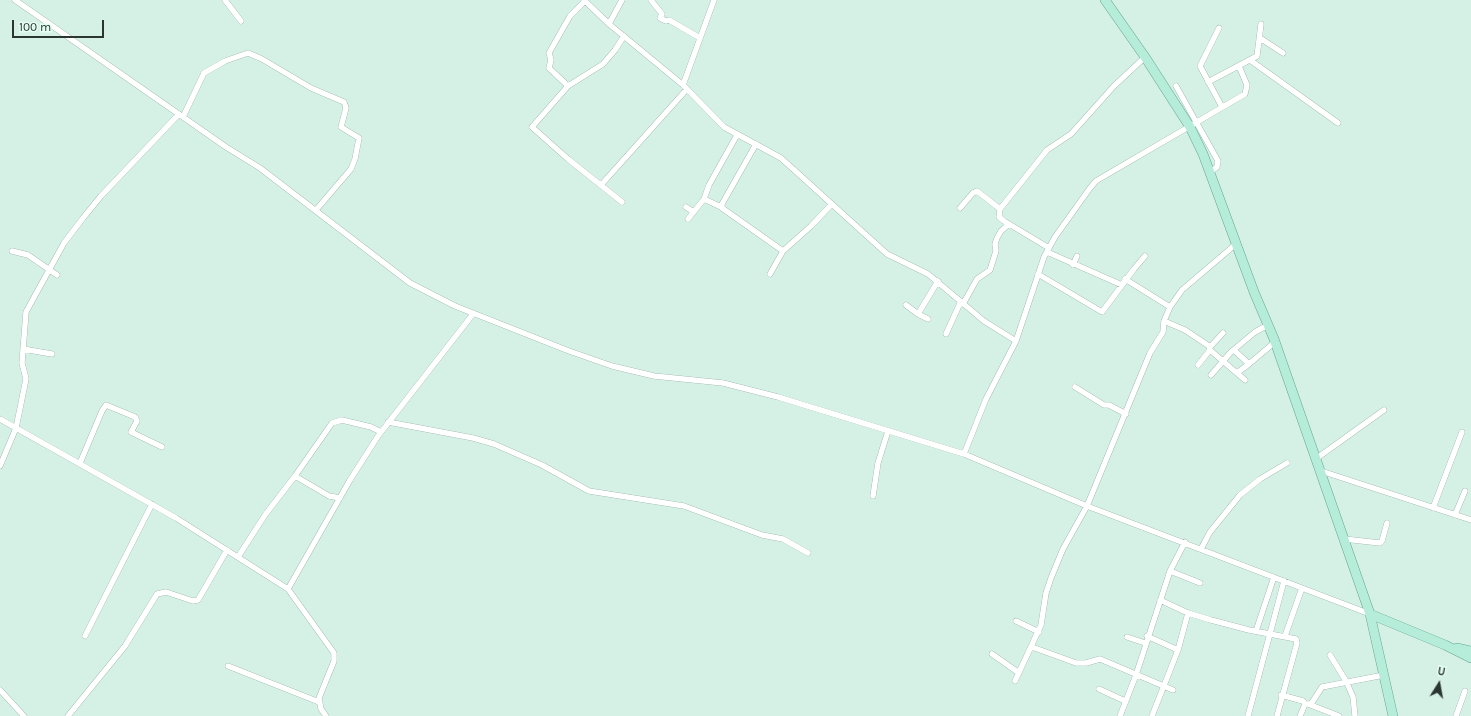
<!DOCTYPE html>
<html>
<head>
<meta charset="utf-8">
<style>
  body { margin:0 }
  #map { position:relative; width:1471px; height:716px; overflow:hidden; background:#d5f0e5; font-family:Karla,sans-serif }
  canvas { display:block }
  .north { position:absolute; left:1419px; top:664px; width:40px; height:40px; -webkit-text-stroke:3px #e3fdf2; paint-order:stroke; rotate:11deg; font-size:11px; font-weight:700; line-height:16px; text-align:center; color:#2b3632 }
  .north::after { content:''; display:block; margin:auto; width:14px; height:18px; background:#2b3632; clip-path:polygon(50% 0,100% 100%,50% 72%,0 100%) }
  .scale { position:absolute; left:12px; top:20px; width:92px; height:18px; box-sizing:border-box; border:2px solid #2b3632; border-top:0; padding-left:5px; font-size:12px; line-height:14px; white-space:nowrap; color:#2b3632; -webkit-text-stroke:3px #e3fdf2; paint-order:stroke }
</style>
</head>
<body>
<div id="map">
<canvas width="1471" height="716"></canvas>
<div class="north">U</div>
<div class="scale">100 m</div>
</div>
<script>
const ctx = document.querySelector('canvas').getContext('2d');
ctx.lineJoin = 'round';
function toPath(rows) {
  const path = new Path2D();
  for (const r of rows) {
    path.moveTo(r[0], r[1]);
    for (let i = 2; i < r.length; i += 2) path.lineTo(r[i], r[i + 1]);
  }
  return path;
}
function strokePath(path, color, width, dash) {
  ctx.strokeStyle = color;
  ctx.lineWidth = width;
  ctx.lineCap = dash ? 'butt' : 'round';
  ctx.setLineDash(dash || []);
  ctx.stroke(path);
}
const street = toPath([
  [15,0,226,147,260,168,410,283,455,306,569,351,612,366,654,376,723,383,778,397,964,454,1087,506,1370,614],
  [225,0,241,21],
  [584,0,609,24,683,85,724,127,781,158,887,254,928,274,984,321,1016,341,1044,257,1055,237,1090,188,1096,181,1113,171,1245,94,1247,85,1239,66],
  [651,0,662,14,660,18,666,21,669,20,700,38],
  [609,24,622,0],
  [1219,28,1200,66,1222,107],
  [1260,38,1283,53],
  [1250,60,1338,123],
  [1208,82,1257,56,1261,24],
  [683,85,714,0],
  [568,86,549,68,551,60,549,53,570,16,585,1],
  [1176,86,1218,161,1217,167,1210,172],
  [183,117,204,73,225,61,248,53,262,59,311,88,344,102,346,108,341,127,359,138,355,159,351,169,316,210],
  [756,144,722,204,722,208,783,251,811,226,831,205],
  [601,185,687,89],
  [704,199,709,185,737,135],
  [622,202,568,159,532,127,568,86,603,64,615,50,624,36],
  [686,207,694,212],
  [960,208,973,193,977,191,1000,209,1047,150,1071,134,1114,86,1145,57],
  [1000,209,999,217,1004,221,1049,248],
  [688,219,704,199,721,207],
  [12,251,28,255,57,275],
  [1047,252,1122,285],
  [1073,265,1077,256],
  [770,274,783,251],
  [1038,274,1102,312,1134,269,1145,256],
  [1125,279,1170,307],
  [963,304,977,279,990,270,996,251,995,244,997,238,1001,231,1009,224],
  [906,305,918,314,938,281],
  [918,314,928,319],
  [1164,321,1185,330,1209,346,1210,350,1245,380],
  [946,334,961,301],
  [1210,347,1223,333],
  [23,349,52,354],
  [1234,350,1249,364,1275,342],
  [1198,365,1210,350],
  [1237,373,1249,364],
  [1211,375,1231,352,1255,332,1268,325],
  [1075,387,1104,405,1109,405,1126,414],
  [0,419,176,518,288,589],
  [388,422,473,438,494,444,542,465,589,491,684,506,762,535,783,539,808,553],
  [964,454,986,399,1016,341],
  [1317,458,1384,410],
  [80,463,102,411,106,405,135,417,137,421,131,432,162,447],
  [0,466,16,428,26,379,22,363,26,312,32,301,64,243,83,218,101,196,179,114],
  [1321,471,1471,520],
  [295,476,329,496,340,498],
  [873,496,878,463,888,431],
  [1433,508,1462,432],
  [1455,515,1465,491],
  [1344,539,1380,543,1382,541,1387,523],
  [1201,549,1210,532,1240,495,1260,479,1287,463],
  [238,557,265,515,295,476,332,423,342,420,371,427,381,432],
  [1170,571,1200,583],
  [1160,600,1188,613,1211,620,1249,630,1296,639,1297,643,1277,716],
  [1016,621,1039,632],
  [1256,631,1274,577],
  [85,636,152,504],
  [1147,636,1178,650],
  [1285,636,1302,588],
  [1127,637,1145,643],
  [1032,647,1076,663,1086,663,1100,659,1173,690],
  [992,654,1019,673],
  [1330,655,1346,681,1353,697,1355,716],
  [228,666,319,702],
  [1015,681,1041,625,1046,593,1051,578,1063,549,1087,506,1150,353,1163,332,1164,321,1170,307,1182,290,1236,244],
  [1099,689,1125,701],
  [0,690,24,716],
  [1281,695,1303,701,1305,704],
  [1308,704,1339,716],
  [68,716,125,646,157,594,166,592,193,601,198,600,227,550],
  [326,716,321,709,319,698,334,661,334,653,288,589,350,480,378,436,473,314],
  [1120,716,1136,675,1170,571,1185,542],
  [1152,716,1178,650,1188,613],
  [1248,716,1284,581],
  [1300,716,1305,704,1311,704,1322,687,1384,675],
  [1456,716,1465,691]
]);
const primary = toPath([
  [1105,0,1145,57,1190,127,1203,154,1254,292,1274,339,1370,614,1393,716],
  [1370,614,1445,645,1471,658],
  [1457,648,1471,651]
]);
strokePath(street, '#8aa299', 6);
strokePath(primary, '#66a58f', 10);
strokePath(street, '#fff', 5.5);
strokePath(primary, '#b6edda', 9);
</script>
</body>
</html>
